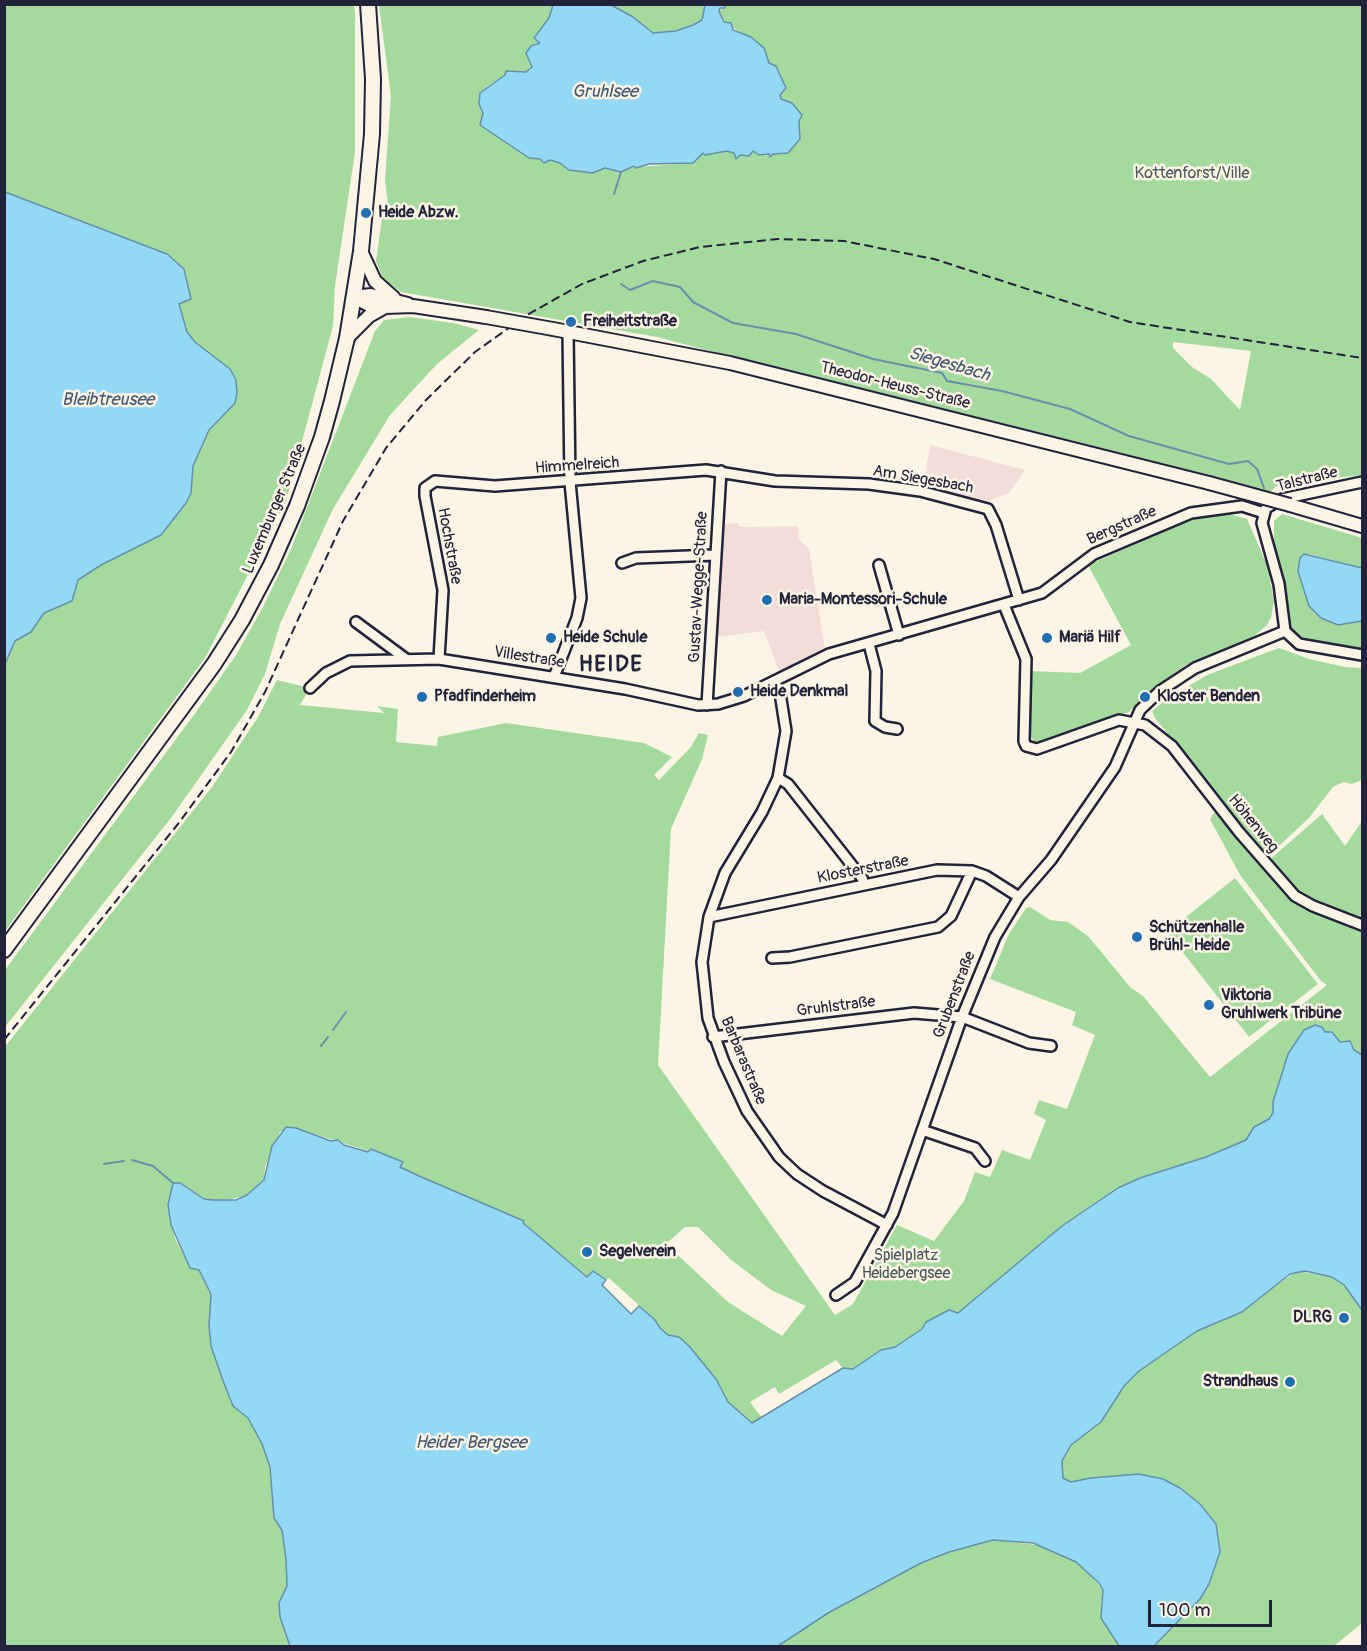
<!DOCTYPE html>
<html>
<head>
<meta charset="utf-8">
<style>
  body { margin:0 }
  #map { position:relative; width:1367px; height:1651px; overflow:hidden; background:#fcf5e5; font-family:Pangolin,sans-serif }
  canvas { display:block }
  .frame { position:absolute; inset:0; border:6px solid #22223b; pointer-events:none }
  .scale { position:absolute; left:1148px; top:1600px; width:124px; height:27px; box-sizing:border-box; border:3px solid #22223b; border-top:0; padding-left:8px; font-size:18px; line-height:21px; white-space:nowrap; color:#22223b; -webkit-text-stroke:4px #fcf5e5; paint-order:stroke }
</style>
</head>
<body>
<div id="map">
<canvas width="1367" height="1651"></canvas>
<div class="frame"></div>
<div class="scale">100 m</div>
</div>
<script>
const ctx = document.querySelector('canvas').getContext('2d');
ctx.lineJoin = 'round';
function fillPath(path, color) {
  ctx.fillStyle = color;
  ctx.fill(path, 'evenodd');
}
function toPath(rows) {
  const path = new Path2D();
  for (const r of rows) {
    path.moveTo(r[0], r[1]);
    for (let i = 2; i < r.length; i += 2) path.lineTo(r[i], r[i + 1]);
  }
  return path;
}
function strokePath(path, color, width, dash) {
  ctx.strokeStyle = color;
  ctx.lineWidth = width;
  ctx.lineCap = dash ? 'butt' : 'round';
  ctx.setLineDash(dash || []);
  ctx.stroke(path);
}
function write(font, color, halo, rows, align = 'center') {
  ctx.font = font + ' Pangolin,sans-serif';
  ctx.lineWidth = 5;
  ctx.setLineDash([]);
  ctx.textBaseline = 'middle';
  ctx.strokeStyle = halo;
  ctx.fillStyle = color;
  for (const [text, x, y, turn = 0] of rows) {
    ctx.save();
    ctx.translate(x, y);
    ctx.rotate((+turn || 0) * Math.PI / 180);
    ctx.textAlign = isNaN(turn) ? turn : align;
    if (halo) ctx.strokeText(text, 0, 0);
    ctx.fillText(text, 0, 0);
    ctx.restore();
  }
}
const built = toPath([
  [930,445,1025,470,1009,493,988,501,923,487],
  [738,523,739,527,798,526,799,539,809,549,825,649,779,671,764,631,717,637,724,524]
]);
const green = toPath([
  [705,4,702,20,693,25,676,31,653,33,611,5],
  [5,5,354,5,355,14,355,152,335,286,333,326,286,501,205,658,5,931,5,664,15,641,31,632,44,613,72,601,78,580,101,565,161,535,186,503,191,493,193,466,209,430,235,403,230,369,195,342,187,332,179,303,187,276,184,269,167,254,5,192],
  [379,5,553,5,549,18,538,32,541,42,531,46,526,53,532,67,526,72,510,72,488,86,479,104,497,136,529,158,613,169,677,164,703,153,705,155,727,151,740,155,753,151,766,156,769,153,788,153,800,139,799,120,802,115,781,99,781,74,776,67,769,63,764,48,724,22,719,12,725,5,1362,5,1362,475,1289,483,1275,487,1264,498,657,337,401,292,383,278,376,261,382,218,388,205,385,180,391,96],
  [1173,342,1251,351,1240,410,1211,379,1192,367,1173,348],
  [410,317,453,323,479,330,437,364,390,415,333,509,280,624,265,674,247,710,171,818,5,1027,5,970,196,712,236,655,263,607,291,549,375,331,384,320],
  [1230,514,1247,519,1267,565,1274,601,1271,618,1266,626,1254,636,1186,665,1156,686,1129,712,1037,745,1028,732,1030,671,1080,673,1131,645,1088,565,1190,520],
  [1282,514,1362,538,1362,568,1309,554,1298,571,1309,606,1352,622,1362,621,1362,651,1308,641,1290,630,1285,585,1274,547,1274,521],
  [1279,648,1309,659,1345,667,1362,668,1362,780,1352,784,1343,782,1333,787,1309,818,1280,845,1260,852,1228,815,1203,777,1155,718,1152,711,1164,701,1207,675],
  [277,680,310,688,300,705,384,713,377,706,398,709,396,742,437,746,438,737,506,723,644,743,672,757,654,775,659,780,691,747,699,733,708,735,702,759,671,829,658,1065,835,1315,853,1304,897,1225,934,1241,964,1201,975,1172,990,1177,1002,1150,1030,1160,1046,1120,1034,1114,1039,1100,1067,1109,1095,1035,1072,1025,1076,1012,990,979,1009,934,1026,908,1030,907,1050,920,1068,922,1088,936,1131,988,1143,996,1210,1077,1327,985,1321,981,1240,875,1210,819,1218,807,1290,896,1362,929,1362,1055,1355,1050,1350,1041,1340,1042,1332,1032,1325,1032,1288,1054,1273,1102,1273,1113,1269,1119,1254,1127,1246,1140,1206,1157,1140,1178,1118,1188,1062,1226,958,1313,938,1317,926,1323,922,1329,894,1347,881,1350,853,1369,843,1368,836,1360,779,1394,775,1387,750,1402,762,1418,752,1423,728,1402,716,1379,679,1337,668,1335,660,1328,655,1320,609,1278,606,1280,593,1271,588,1277,519,1220,419,1177,400,1167,403,1162,296,1128,280,1132,265,1167,264,1180,247,1195,221,1202,204,1199,180,1183,168,1205,175,1238,190,1268,199,1270,204,1277,211,1294,210,1310,222,1378,233,1406,754,1646,5,1646,4,1048,212,787,258,717],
  [685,1227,698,1227,730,1259,771,1290,806,1306,782,1336,728,1302,666,1244],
  [1322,814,1345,846,1362,821,1362,920,1303,896,1267,862],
  [1235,878,1318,984,1249,1037,1167,932],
  [1297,1271,1332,1277,1344,1285,1362,1310,1362,1623,1334,1646,1154,1646,1200,1599,1209,1584,1220,1552,1216,1524,1200,1504,1163,1479,1139,1474,1091,1478,1071,1482,1063,1478,1062,1461,1071,1445,1101,1422,1124,1386,1139,1371,1197,1331,1242,1312,1266,1292],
  [993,1540,1046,1546,1065,1555,1085,1568,1103,1590,1101,1618,1119,1646,778,1646,828,1613,921,1563,949,1552]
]);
const water = toPath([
  [725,5,725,8,720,8,719,11,724,22,731,23,733,30,751,37,764,48,769,63,776,66,786,88,780,95,781,99,792,103,802,115,799,121,800,139,788,153,773,154,770,157,769,154,759,155,753,151,749,156,740,155,736,159,734,153,727,151,705,155,703,153,693,163,649,164,636,168,634,166,621,172,605,168,592,173,569,170,560,163,550,160,544,163,540,159,529,158,480,125,483,113,479,104,480,93,505,75,506,71,526,72,532,67,526,53,531,46,540,43,534,38,549,18,553,5,611,5,633,17,653,33,676,31,693,25,702,20,705,5,725,5],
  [5,192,167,254,184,269,191,299,179,304,187,332,195,342,230,369,236,380,237,393,235,403,209,430,193,466,191,493,186,503,161,535,101,565,78,580,72,601,44,613,31,632,15,641,5,664,5,192],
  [1304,554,1362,568,1362,621,1338,625,1321,618,1309,606,1298,571,1300,558,1304,554],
  [1315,1025,1322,1027,1325,1032,1332,1032,1340,1042,1350,1041,1354,1050,1362,1055,1362,1310,1344,1285,1332,1277,1305,1271,1290,1274,1242,1312,1197,1331,1139,1371,1124,1386,1101,1422,1071,1445,1062,1461,1063,1478,1071,1482,1091,1478,1139,1474,1163,1479,1180,1488,1200,1504,1216,1524,1220,1552,1209,1584,1200,1599,1154,1646,1119,1646,1101,1618,1103,1590,1099,1583,1076,1562,1033,1543,993,1540,949,1552,921,1563,828,1613,778,1646,290,1646,280,1617,279,1603,287,1586,286,1559,282,1530,274,1518,270,1467,262,1444,248,1418,233,1406,222,1378,211,1346,209,1326,211,1294,199,1270,190,1268,171,1225,168,1205,173,1183,180,1183,204,1199,212,1200,236,1200,247,1195,264,1180,272,1146,286,1127,296,1128,331,1141,338,1140,344,1145,368,1152,371,1149,403,1162,400,1167,419,1176,524,1221,523,1223,587,1277,593,1271,606,1280,602,1285,631,1314,639,1306,655,1320,660,1328,668,1335,679,1337,689,1346,716,1379,728,1402,752,1423,843,1368,853,1369,881,1350,895,1347,922,1329,926,1322,949,1310,958,1313,1062,1226,1118,1188,1140,1178,1206,1157,1246,1140,1254,1127,1269,1119,1273,1113,1273,1102,1288,1054,1304,1030,1315,1025]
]);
const stream = toPath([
  [614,194,621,172],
  [621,284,630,290,653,281,680,287,693,302,733,323,796,334,873,359,942,373,947,381,1002,391,1070,409,1129,436,1229,464,1248,461,1257,469,1264,488],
  [333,1030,346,1012],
  [321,1046,328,1037],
  [132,1160,153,1166,173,1183],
  [104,1164,124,1161]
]);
const street = toPath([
  [1362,482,1282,499,1266,508,1262,523,1279,584,1285,631,1299,644,1362,655],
  [622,563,636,558,715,555],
  [879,565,899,635],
  [1004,605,1026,659,1024,741,1026,746,1037,749,1119,720,1145,725,1172,746,1239,832,1295,896,1313,906,1362,925],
  [356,622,406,659],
  [869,644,876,671,875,721,885,727,897,729],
  [439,659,443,590,425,496,425,488,435,481,495,486,706,470,775,481,869,484,920,491,988,509,996,525,1019,600],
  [554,677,577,618,581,598,570,482,568,332],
  [774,681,780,693,786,731,778,778,762,812,725,873,709,917,702,962,708,1018,724,1062,747,1111,779,1157,797,1174,823,1191,887,1225],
  [310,688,326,673,350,661,439,659,625,689,698,705,718,704,744,696,829,654,1042,593,1094,554,1191,513,1242,506,1264,513],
  [707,705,721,471],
  [778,778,788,784,862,878,864,884],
  [709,917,937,870,972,871,986,876,1019,897],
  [772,958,790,957,938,927,951,916,972,871],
  [713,1037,914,1013,962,1017,1029,1043,1051,1046],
  [922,1130,975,1148,985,1161],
  [836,1295,855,1282,893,1213,962,1017,995,937,1019,897,1051,860,1115,767,1140,710,1160,691,1195,668,1285,631]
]);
const secondary = toPath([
  [361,251,375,281,394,298],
  [353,297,369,305,385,307,413,306,486,317],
  [353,297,371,295,408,304],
  [553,329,730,363,1209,483],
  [347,338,369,316,385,307],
  [1290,505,1362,526]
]);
const primary = toPath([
  [4,950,214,664,242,620,271,565,297,506,322,437,332,401,347,338,361,251,372,134,373,79,368,4]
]);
const rail = toPath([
  [4,1040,178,824,231,752,265,692,343,521,386,448,426,400,475,352,527,315,582,284,643,261,700,247,778,239,844,241,934,259,1130,322,1362,358]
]);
const secondaryBridge = toPath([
  [486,317,553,329],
  [1209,483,1290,505]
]);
const markers = [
  [366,213,6,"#1f6fb2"],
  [571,322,6,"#1f6fb2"],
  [767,600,6,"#1f6fb2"],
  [551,638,6,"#1f6fb2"],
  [1047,638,6,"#1f6fb2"],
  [738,692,6,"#1f6fb2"],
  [422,697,6,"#1f6fb2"],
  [1145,697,6,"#1f6fb2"],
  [1137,937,6,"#1f6fb2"],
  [1209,1005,6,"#1f6fb2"],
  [587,1252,6,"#1f6fb2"],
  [1344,1318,6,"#1f6fb2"],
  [1290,1382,6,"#1f6fb2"]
];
const parkNames = [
  ["Kottenforst/Ville",1192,174],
  ["Spielplatz",906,1256],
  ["Heidebergsee",906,1274]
];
const poiNames = [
  ["Heide Abzw.",378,213],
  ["Freiheitstraße",583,322],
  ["Maria-Montessori-Schule",779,600],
  ["Heide Schule",563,638],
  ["Mariä Hilf",1059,638],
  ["Heide Denkmal",750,692],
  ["Pfadfinderheim",434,697],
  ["Kloster Benden",1157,697],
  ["Schützenhalle",1149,928],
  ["Brühl- Heide",1149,946],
  ["Viktoria",1221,996],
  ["Gruhlwerk Tribüne",1221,1014],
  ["Segelverein",599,1252],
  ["DLRG",1332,1318,"right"],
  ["Strandhaus",1278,1382,"right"]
];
const streetNames = [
  ["Theodor-Heuss-Straße",895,386,14],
  ["Himmelreich",577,466,-4],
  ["Am Siegesbach",923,480,10],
  ["Talstraße",1307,480,-14],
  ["Luxemburger Straße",275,509,-67],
  ["Bergstraße",1122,526,-24],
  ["Hochstraße",449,546,80],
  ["Gustav-Wegge-Straße",699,587,-87],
  ["Villestraße",529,658,9],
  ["Höhenweg",1253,824,51],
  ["Klosterstraße",863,870,-11],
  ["Grubenstraße",955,995,-69],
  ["Gruhlstraße",836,1007,-7],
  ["Barbarastraße",743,1061,67]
];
const waterNames = [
  ["Gruhlsee",605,92],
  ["Siegesbach",949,365,16],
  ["Bleibtreusee",108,400],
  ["Heider Bergsee",471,1443]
];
const districtNames = [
  ["HEIDE",611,665]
];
fillPath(built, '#f2ddd9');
fillPath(green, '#a4da9e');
fillPath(water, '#93d8f5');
strokePath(water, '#668fab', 1.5);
strokePath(stream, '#668fab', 2);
strokePath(street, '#22223b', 14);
strokePath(secondary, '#22223b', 16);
strokePath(primary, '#22223b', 18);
strokePath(street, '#fcf5e5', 9);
strokePath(secondary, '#fcf5e5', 12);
strokePath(primary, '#fcf5e5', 14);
strokePath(rail, '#22223b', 2, [9, 4.5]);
strokePath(secondaryBridge, '#22223b', 16, []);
strokePath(secondaryBridge, '#fcf5e5', 12);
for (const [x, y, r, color] of markers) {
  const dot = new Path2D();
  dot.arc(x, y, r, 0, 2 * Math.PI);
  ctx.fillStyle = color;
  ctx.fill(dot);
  strokePath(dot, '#fcf5e5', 2);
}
write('16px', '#495959', '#fcf5e5', parkNames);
write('bold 16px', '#22223b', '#fcf5e5', poiNames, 'left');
write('16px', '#22223b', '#fcf5e5', streetNames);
write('italic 18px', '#445973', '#fcf5e5', waterNames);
ctx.letterSpacing = '1.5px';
write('bold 22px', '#22223b', '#fcf5e5', districtNames);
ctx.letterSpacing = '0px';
</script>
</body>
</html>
